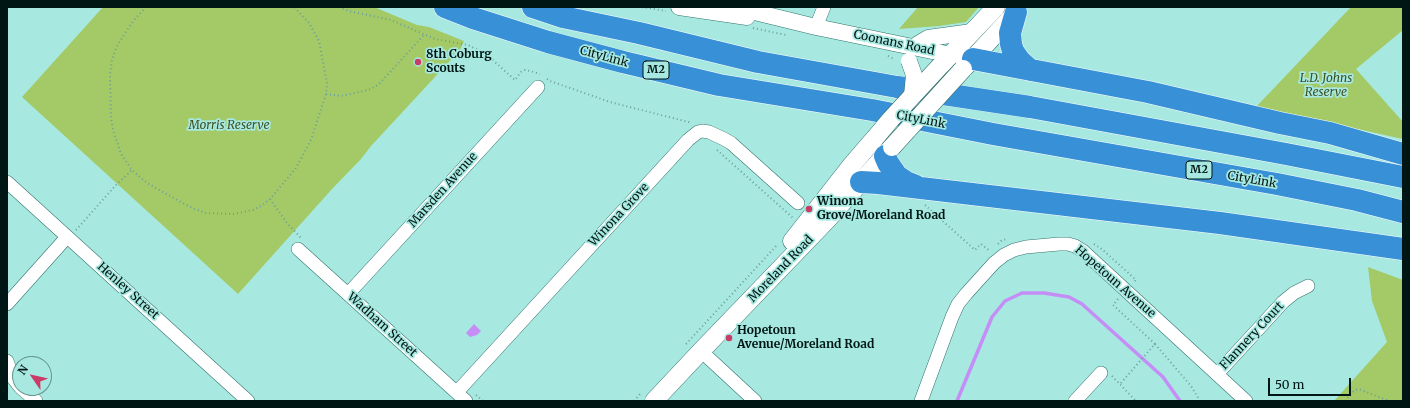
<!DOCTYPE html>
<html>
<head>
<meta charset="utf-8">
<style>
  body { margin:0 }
  #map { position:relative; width:1410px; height:408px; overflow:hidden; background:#a7e9e1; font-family:Merriweather,serif }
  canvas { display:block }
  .frame { position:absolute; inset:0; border:8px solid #001614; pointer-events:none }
  .north { position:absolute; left:12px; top:356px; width:40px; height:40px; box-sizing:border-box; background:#a7e9e1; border:1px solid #64958f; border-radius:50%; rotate:304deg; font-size:11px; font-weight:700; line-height:16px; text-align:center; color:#001614 }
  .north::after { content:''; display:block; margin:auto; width:14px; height:18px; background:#ca3c66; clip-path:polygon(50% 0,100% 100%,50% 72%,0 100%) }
  .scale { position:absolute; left:1268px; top:378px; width:83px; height:18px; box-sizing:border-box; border:2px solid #001614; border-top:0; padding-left:5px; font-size:12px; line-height:14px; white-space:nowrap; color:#001614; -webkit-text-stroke:3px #a7e9e1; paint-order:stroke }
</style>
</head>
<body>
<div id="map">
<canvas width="1410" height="408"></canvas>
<div class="frame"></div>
<div class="north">N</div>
<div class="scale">50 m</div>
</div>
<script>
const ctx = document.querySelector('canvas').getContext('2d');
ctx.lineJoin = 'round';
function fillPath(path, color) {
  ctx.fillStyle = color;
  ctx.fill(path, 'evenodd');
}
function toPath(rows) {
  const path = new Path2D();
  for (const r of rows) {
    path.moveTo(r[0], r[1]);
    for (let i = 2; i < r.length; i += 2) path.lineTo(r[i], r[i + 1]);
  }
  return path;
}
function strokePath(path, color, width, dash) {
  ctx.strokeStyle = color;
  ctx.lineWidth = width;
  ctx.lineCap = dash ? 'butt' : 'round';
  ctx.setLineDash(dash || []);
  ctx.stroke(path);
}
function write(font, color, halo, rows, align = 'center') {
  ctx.font = font + ' Merriweather,serif';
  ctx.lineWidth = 3.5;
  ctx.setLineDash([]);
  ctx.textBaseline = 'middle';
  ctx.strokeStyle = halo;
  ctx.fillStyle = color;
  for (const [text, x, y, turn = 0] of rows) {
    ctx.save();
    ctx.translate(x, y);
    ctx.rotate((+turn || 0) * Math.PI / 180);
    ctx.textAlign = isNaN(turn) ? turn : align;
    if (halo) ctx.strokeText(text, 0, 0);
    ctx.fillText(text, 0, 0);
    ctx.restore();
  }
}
const green = toPath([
  [103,7,374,7,417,25,429,27,464,41,460,50,371,146,361,159,332,189,238,294,22,97],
  [918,7,979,7,966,22,939,26,899,29],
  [1351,7,1403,7,1403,30,1356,69,1403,122,1403,139,1256,107],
  [1368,267,1403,280,1403,401,1334,401,1387,342,1372,301]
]);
const water = toPath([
  [474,324,481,331,477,335,470,337,466,333]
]);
const stream = toPath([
  [957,401,992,317,1005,301,1022,293,1044,293,1069,297,1082,304,1163,377,1180,401]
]);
const path = toPath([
  [146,7,134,20,125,33,116,48,112,60,110,75,111,117,113,130,121,154,132,170,147,183,186,205,205,213,233,214,253,210,261,206,270,199,296,168,311,140,326,94,327,83,319,41,309,23,294,7],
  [339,7,349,11,391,20,435,39,468,45,486,54,515,80,521,72,525,70,530,71,540,74],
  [642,7,666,11],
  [753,28,786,35],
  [888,56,894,59],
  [547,79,550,81,610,102,692,123],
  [326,94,341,96,351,94,371,89,378,85,424,35],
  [717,150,793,218],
  [270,199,287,223,301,238],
  [925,205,975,250,981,244,990,251],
  [76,230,115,186,132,170],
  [998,244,1002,240,1008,239],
  [1094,244,1103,250,1136,280,1133,283],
  [1118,299,1113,305,1155,344,1120,384],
  [686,344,778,244],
  [1155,344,1191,386,1200,401],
  [1112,376,1136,401],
  [476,395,483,401],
  [634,401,641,393],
  [1345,401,1351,394,1355,390,1359,389,1389,401]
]);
const minor = toPath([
  [816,27,824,7],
  [7,182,248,401],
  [298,249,466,401],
  [348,294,538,87],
  [7,304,67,237],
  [701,351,755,401],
  [7,361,13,378,20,387],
  [1217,374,1283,302,1294,293,1308,286],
  [21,388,36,401],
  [457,392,688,140,698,132,702,131,709,132,724,139,731,143,798,203],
  [921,401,952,317,958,304,966,294,994,263,1004,255,1014,250,1026,247,1059,244,1068,244,1075,246,1083,251,1246,401],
  [1075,401,1101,373]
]);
const tertiary = toPath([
  [679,7,747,17],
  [734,7,816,27,961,57],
  [913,47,928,38,972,32]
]);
const secondary = toPath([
  [941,65,996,7],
  [965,67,1016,12],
  [792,241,850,167,875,138],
  [654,401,701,351,828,219,892,147]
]);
const motorway = toPath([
  [445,7,473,18,548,42,623,62,719,85,872,110,993,134,1277,184,1357,200,1403,212],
  [533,7,563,17,639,33,758,62,897,87,1030,107,1286,154,1403,177],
  [1016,12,1010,33,1011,44,1013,51,1020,61,1030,70],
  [973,59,1148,92,1280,123,1330,133,1403,154],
  [885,156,888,163,897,176,906,182,916,186],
  [861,182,878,183,1220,223,1403,249]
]);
const tertiaryBridge = toPath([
  [909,61,914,75,912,96]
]);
const secondaryBridge = toPath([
  [875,138,891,119,941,65],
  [892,147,963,69]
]);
const markers = [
  [418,62,4,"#ca3c66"],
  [809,209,4,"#ca3c66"],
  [729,338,4,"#ca3c66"]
];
const shields = [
  [656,70,26],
  [1199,170,26]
];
const shieldNames = [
  ["M2",656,70],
  ["M2",1199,170]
];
const streetNames = [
  ["Coonans Road",894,43,12],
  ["CityLink",604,57,15],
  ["CityLink",921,120,11],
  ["CityLink",1252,180,10],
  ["Marsden Avenue",443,190,-48],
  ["Winona Grove",619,215,-47],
  ["Moreland Road",781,269,-46],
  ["Hopetoun Avenue",1115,282,41],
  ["Henley Street",128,291,42],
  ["Wadham Street",382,325,42],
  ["Flannery Court",1252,336,-47]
];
const poiNames = [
  ["8th Coburg",426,55],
  ["Scouts",426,69],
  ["Winona",817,202],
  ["Grove/Moreland Road",817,216],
  ["Hopetoun",737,331],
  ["Avenue/Moreland Road",737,345]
];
const parkNames = [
  ["L.D. Johns",1326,79],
  ["Reserve",1326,93],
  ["Morris Reserve",229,126]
];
fillPath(green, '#a3ca66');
fillPath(water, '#c48ef6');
strokePath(stream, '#c48ef6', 3.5);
strokePath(minor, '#33736d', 14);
strokePath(tertiary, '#33736d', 17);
strokePath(secondary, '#33736d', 19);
strokePath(motorway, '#fff', 23);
strokePath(path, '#6c9f99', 2, [1, 3]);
strokePath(minor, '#fff', 13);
strokePath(tertiary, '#fff', 16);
strokePath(secondary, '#fff', 18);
strokePath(motorway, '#3890d7', 22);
strokePath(tertiaryBridge, '#33736d', 17, []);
strokePath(secondaryBridge, '#33736d', 19, []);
strokePath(tertiaryBridge, '#fff', 16);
strokePath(secondaryBridge, '#fff', 18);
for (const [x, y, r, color] of markers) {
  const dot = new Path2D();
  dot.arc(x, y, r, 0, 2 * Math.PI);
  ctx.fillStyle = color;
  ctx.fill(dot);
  strokePath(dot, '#a7e9e1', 1.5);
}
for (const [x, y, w] of shields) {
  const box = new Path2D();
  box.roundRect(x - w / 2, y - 9, w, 18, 3);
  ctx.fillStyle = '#a7e9e1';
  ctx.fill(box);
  strokePath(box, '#001614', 1);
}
write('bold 11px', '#001614', null, shieldNames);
write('12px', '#001614', '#a7e9e1', streetNames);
write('bold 12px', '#001614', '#a7e9e1', poiNames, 'left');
write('italic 12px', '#3e5021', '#a7e9e1', parkNames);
</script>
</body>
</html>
